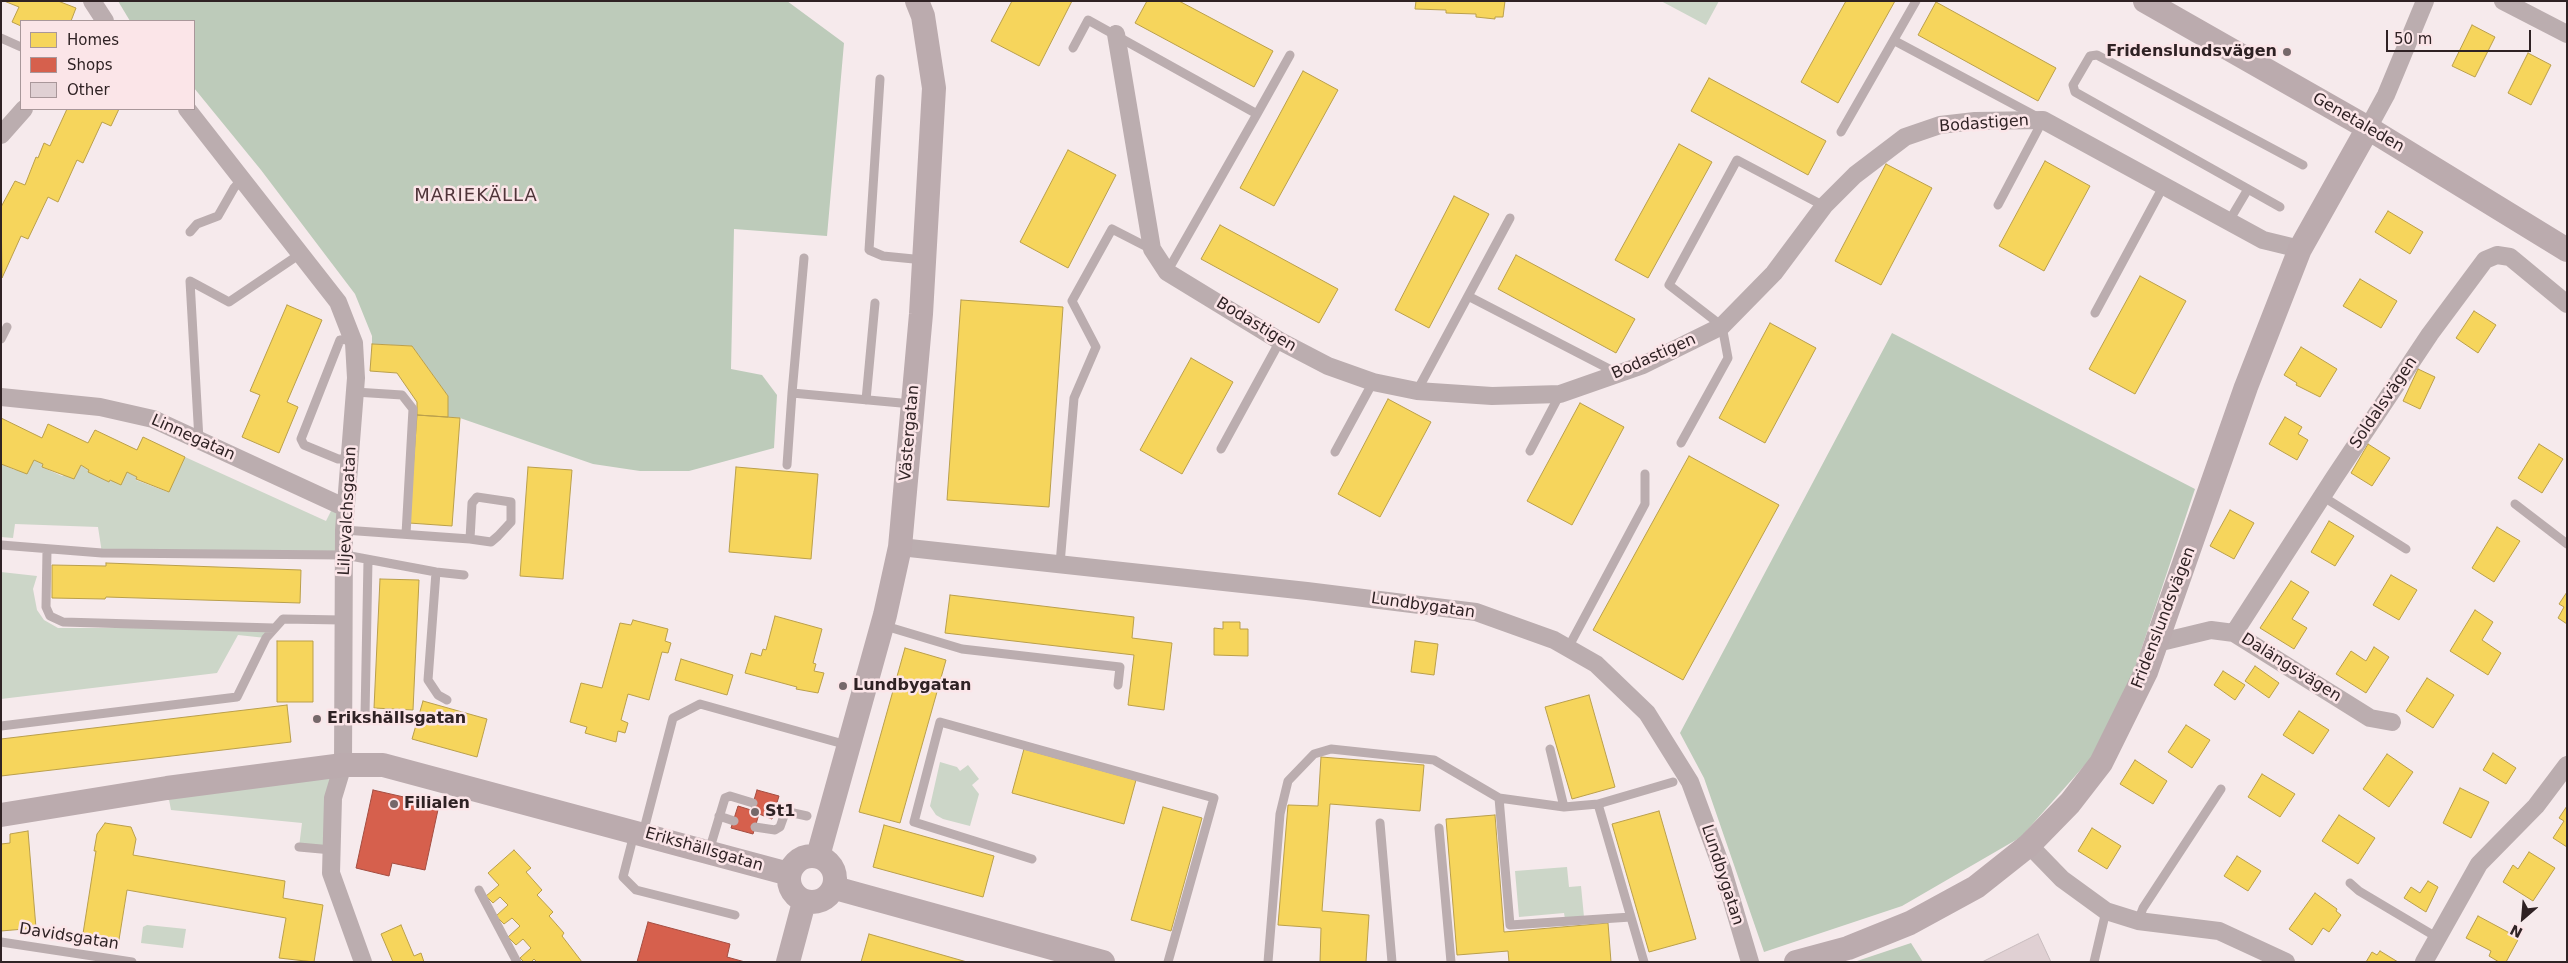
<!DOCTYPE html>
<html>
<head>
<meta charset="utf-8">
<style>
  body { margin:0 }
  #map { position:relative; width:2568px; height:963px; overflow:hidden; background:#f6eaec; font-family:"DejaVu Sans",sans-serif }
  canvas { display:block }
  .frame { position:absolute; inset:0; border:2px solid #2f2224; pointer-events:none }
  .legend { position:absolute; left:20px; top:20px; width:175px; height:90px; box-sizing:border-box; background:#fbe5e8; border:1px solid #a9979a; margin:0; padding:6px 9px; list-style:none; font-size:15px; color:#2f2224 }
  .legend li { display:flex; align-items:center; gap:10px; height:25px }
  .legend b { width:25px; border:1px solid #a9979a }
  .north { position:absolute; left:2498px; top:893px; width:50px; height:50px; -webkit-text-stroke:4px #fbe5e8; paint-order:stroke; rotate:207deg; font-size:14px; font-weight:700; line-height:20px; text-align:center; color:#2f2224 }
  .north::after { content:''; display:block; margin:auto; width:18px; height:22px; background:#2f2224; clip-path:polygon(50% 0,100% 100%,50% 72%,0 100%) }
  .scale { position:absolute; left:2386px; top:30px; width:145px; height:22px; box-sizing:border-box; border:2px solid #2f2224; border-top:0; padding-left:6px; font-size:15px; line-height:18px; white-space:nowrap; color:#2f2224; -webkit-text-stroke:4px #fbe5e8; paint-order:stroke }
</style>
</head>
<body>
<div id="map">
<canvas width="2568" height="963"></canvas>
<div class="frame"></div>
<ul class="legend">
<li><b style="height:14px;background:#f6d55c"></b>Homes</li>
<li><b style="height:14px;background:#d6604d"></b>Shops</li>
<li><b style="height:14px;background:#e0d0d3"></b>Other</li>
</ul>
<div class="north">N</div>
<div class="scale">50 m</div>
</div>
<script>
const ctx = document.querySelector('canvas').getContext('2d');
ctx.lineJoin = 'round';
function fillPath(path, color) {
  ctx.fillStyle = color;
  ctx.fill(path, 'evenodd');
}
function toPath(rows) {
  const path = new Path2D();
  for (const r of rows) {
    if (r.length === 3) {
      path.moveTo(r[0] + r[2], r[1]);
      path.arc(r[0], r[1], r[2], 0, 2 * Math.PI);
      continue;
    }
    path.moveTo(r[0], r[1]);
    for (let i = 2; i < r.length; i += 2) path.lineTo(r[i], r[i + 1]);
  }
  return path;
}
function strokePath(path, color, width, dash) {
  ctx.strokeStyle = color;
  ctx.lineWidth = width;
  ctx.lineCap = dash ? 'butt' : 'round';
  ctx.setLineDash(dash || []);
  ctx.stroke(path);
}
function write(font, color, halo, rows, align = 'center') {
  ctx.font = font + ' "DejaVu Sans",sans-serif';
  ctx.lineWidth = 5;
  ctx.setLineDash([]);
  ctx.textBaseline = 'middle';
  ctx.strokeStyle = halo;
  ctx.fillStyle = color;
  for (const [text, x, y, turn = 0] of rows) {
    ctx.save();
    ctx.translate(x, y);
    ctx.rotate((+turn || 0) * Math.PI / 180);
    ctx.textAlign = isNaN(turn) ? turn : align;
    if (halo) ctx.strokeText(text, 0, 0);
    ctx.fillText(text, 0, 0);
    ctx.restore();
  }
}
const green = toPath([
  [1661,1,1719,1,1706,25],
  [185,457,326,521,335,503,345,555,102,553,98,527,15,524,13,538,1,537,1,464,15,470,34,460,43,464,42,467,62,476,81,465,89,470,89,472,109,482,127,472,137,477,136,480,168,492],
  [1,572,37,576,33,589,37,610,44,620,58,628,274,628,266,638,238,635,217,673,1,699],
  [940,762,957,767,960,771,968,765,979,779,972,785,979,794,970,826,943,819,936,815,930,806],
  [343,765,332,850,299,847,302,823,171,810,167,789],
  [1567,867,1569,887,1581,886,1584,917,1565,919,1564,913,1519,917,1515,871],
  [147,925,186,929,183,948,141,943,143,927]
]);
const forest = toPath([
  [118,1,787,1,844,43,827,236,734,229,731,369,762,375,777,395,774,448,689,471,640,471,593,464,460,418,448,417,448,396,412,346,372,344,372,336,355,294,261,170,194,88,194,21,130,21],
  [1892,333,2195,489,2134,671,2092,757,2021,837,1902,906,1764,952,1704,778,1680,733],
  [1911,943,1923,962,1854,962]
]);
const homes = toPath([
  [4,1,58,1,76,8,71,21,21,21,21,26,12,22,19,7,4,1],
  [1012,1,1072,1,1039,66,991,41,1012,1],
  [1147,1,1179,1,1273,51,1254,87,1135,23,1147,1],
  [1416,1,1505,1,1503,17,1495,17,1495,19,1476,17,1476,14,1446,13,1446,10,1415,9,1416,1],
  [1846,1,1895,1,1838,103,1801,82,1846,1],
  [1936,2,2056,68,2038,101,1918,35,1936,2],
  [2472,25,2495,37,2475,77,2452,66,2472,25],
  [2528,53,2551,65,2531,105,2508,93,2528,53],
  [1303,71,1338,90,1274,206,1240,188,1303,71],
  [1709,78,1826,141,1808,175,1691,111,1709,78],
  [67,109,119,109,111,126,102,122,83,163,77,160,58,202,48,197,28,239,21,236,2,278,1,207,15,181,25,185,36,157,38,158,44,143,50,146,67,109],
  [1679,144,1712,162,1648,278,1615,260,1679,144],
  [1068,150,1116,175,1068,268,1020,242,1068,150],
  [2045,161,2090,186,2044,271,1999,246,2045,161],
  [1886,164,1932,188,1881,285,1835,261,1886,164],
  [1454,196,1489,214,1429,328,1395,310,1454,196],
  [2388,211,2423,232,2410,254,2375,232,2388,211],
  [1220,225,1338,289,1319,323,1201,259,1220,225],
  [1516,255,1635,319,1616,353,1498,289,1516,255],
  [2140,276,2186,301,2135,394,2089,369,2140,276],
  [2360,279,2397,301,2381,328,2343,306,2360,279],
  [961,300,1063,307,1049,507,947,500,961,300],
  [287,305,322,320,287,402,298,407,279,453,242,437,260,395,250,391,287,305],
  [2474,311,2496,325,2478,353,2456,338,2474,311],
  [1770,323,1816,348,1765,443,1719,418,1770,323],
  [372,344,412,346,448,396,448,417,417,415,417,402,397,373,370,371,372,344],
  [2301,347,2337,369,2320,397,2296,385,2297,383,2284,375,2301,347],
  [1191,358,1233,382,1182,474,1140,450,1191,358],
  [2418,369,2435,377,2420,409,2403,401,2418,369],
  [1388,399,1431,422,1380,517,1338,494,1388,399],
  [1580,403,1624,427,1572,525,1527,501,1580,403],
  [417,415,460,418,452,526,409,523,417,415],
  [2285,417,2302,427,2298,434,2308,440,2297,460,2269,444,2285,417],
  [1,418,42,438,48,424,88,443,95,430,137,450,143,437,185,457,169,492,136,479,137,477,127,472,121,485,110,480,109,482,88,472,89,470,81,465,74,479,42,467,43,464,34,460,27,474,1,464,1,418],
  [2368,444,2390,458,2372,486,2351,473,2368,444],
  [2539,444,2563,459,2542,493,2518,478,2539,444],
  [1689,456,1779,505,1683,680,1593,630,1689,456],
  [528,467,572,470,563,579,520,576,528,467],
  [736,467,818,474,811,559,729,552,736,467],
  [2230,510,2254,523,2234,559,2210,546,2230,510],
  [2329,521,2354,536,2335,566,2311,552,2329,521],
  [2497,527,2520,541,2494,582,2472,568,2497,527],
  [106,563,301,570,300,603,106,597,105,599,52,598,52,565,106,566,106,563],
  [2391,575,2417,590,2399,620,2373,605,2391,575],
  [380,579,419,580,413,710,374,708,380,579],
  [2291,581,2309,592,2292,619,2307,628,2294,649,2260,628,2291,581],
  [2567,592,2567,624,2558,618,2564,607,2559,604,2567,592],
  [950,595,1134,617,1132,638,1172,643,1164,710,1128,705,1134,655,945,633,950,595],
  [2475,610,2493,622,2482,640,2501,653,2488,675,2450,651,2475,610],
  [775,616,822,629,813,663,816,664,814,671,824,673,818,693,796,689,797,687,745,673,751,653,761,656,763,649,766,650,775,616],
  [633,620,668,629,665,641,671,643,668,653,662,652,649,700,628,694,621,720,628,723,625,733,618,731,616,742,585,733,587,727,570,722,581,683,602,688,620,623,631,625,633,620],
  [1223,622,1240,622,1240,629,1248,629,1248,656,1214,655,1214,628,1223,629,1223,622],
  [277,641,313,641,313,702,277,702,277,641],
  [1415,641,1438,644,1434,675,1411,672,1415,641],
  [2374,647,2389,657,2366,693,2336,674,2351,651,2366,661,2374,647],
  [905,648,946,660,900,823,859,812,905,648],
  [681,659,733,675,727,695,675,680,681,659],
  [2255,666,2279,683,2269,698,2245,681,2255,666],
  [2223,671,2245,685,2235,700,2214,685,2223,671],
  [2427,678,2454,695,2433,728,2406,711,2427,678],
  [1589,695,1615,787,1572,799,1545,707,1589,695],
  [423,701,487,719,477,757,412,739,423,701],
  [287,705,291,742,1,776,1,739,287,705],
  [2299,711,2329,730,2313,754,2283,735,2299,711],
  [2186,725,2210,740,2192,768,2168,752,2186,725],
  [1024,749,1136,780,1124,824,1012,793,1024,749],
  [2493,753,2516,768,2506,784,2483,770,2493,753],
  [2387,754,2413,772,2389,807,2363,789,2387,754],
  [1321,757,1424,765,1420,811,1330,804,1322,911,1369,915,1366,962,1320,962,1321,928,1278,925,1288,805,1318,806,1321,757],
  [2135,760,2167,781,2153,804,2120,784,2135,760],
  [2262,774,2295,794,2280,817,2248,797,2262,774],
  [2460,788,2489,802,2471,838,2443,823,2460,788],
  [2567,806,2567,847,2553,838,2564,821,2559,818,2567,806],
  [1163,807,1202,818,1171,931,1131,920,1163,807],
  [1659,811,1696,939,1649,952,1612,824,1659,811],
  [1495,815,1504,932,1608,923,1611,962,1509,962,1508,951,1457,955,1446,819,1495,815],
  [2339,815,2375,838,2358,864,2322,841,2339,815],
  [105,823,131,827,136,839,133,855,285,881,283,898,323,905,314,962,279,958,286,918,127,890,118,946,82,940,96,851,94,851,97,834,105,823],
  [884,825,994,856,983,897,873,867,884,825],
  [2092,828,2121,846,2107,869,2078,851,2092,828],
  [28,831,36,928,1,931,1,844,10,843,10,834,28,831],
  [514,850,531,868,526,872,542,890,537,895,553,912,549,916,564,933,562,936,582,962,537,962,534,959,531,962,524,962,520,958,531,948,523,939,516,945,508,937,520,926,512,918,504,924,496,916,508,905,500,897,493,903,486,896,499,885,488,873,514,850],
  [2529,852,2555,868,2533,901,2503,882,2513,865,2518,869,2529,852],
  [2237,856,2261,871,2248,891,2224,876,2237,856],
  [2428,881,2438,887,2426,912,2404,898,2411,887,2420,893,2428,881],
  [2315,893,2337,909,2336,911,2341,915,2329,932,2323,928,2312,945,2289,929,2315,893],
  [2478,916,2519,938,2506,962,2499,962,2489,956,2491,951,2466,938,2478,916],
  [401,925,414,956,421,953,424,962,393,962,381,934,401,925],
  [869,934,967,962,861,962,869,934],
  [2380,951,2398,962,2366,962,2372,952,2377,955,2380,951]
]);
const shops = toPath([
  [373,790,439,805,425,870,392,863,389,876,356,868,373,790],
  [757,790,779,796,772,819,759,814,753,834,731,828,738,806,751,810,757,790],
  [648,922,730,944,727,957,745,962,637,962,648,922]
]);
const building = toPath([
  [2038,934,2051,962,1982,962,2038,934]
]);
const lane = toPath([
  [1,38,21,47],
  [1895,41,2043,120,1998,205],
  [1073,48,1088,20,1257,114,1167,272],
  [880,79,869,250,883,256,924,260],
  [1257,114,1290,55],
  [1841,132,1916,1],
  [2280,207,2075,92,2073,85,2090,56,2097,55,2303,165],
  [2229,221,2248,189],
  [190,232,197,224,218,216,234,188,243,178],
  [1468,296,1617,373],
  [2095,313,2164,185],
  [1,339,7,327],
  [1417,391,1510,218],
  [355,392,402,395,413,409,406,534],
  [792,393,804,258],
  [866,400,875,303],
  [199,440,190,281,229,302,300,254],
  [1681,443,1728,358,1722,326,1669,285,1737,160,1824,206],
  [1221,449,1280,341],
  [1530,451,1560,394],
  [1335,452,1373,382],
  [350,459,338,459,304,445,301,439,340,340,352,339],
  [787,465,792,393,912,404],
  [2322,496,2406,549],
  [2515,504,2567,544],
  [344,530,470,539,472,503,477,497,511,502,511,522,498,536,491,542,470,539],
  [1,545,102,553,345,555,436,572,464,575],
  [47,550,46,607,50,616,63,622,274,628],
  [1060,564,1074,398,1096,347,1072,301,1112,229,1151,249],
  [436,572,428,680,438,695,447,700],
  [882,625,962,649,1120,667,1118,685],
  [1568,648,1645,504,1645,474],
  [365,716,368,560],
  [1,726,237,697,266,638,283,619,342,620],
  [1550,749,1564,807],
  [1499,798,1510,925,1631,917],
  [1598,804,1644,962],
  [775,809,807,816],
  [719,816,734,821],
  [1380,823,1392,962],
  [755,827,775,830,780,827,785,813],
  [1439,828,1451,962],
  [643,833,673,718,700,704,847,745],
  [634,834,623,877,636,890,735,915],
  [299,847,332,850],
  [709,851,725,798,730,796,753,803],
  [1032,859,914,822,940,722,1214,798,1168,962],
  [2350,883,2359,891,2438,938],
  [479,890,517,962],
  [2138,921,2143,908,2221,789],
  [1,942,132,962],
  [1268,962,1280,814,1288,781,1314,754,1331,749,1434,760,1499,798,1564,807,1598,804,1673,782],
  [2094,962,2106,911]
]);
const street = toPath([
  [92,1,105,21],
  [2503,1,2567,34],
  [1116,34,1152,249,1167,272,1280,341,1328,366,1373,382,1417,391,1492,396,1560,394,1643,365,1722,326,1774,273,1824,206,1855,175,1905,137,1940,125,1975,121,2043,120,2263,240,2300,249],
  [187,109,338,302,354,343,356,378,344,530,343,765,333,798,331,873,363,962],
  [2368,128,2386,95,2425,1],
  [1,135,24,109],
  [1,397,100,407,153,419,346,508],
  [900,547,1307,591,1476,612,1554,640,1596,664,1647,713,1690,782,1723,871,1750,962],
  [2234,633,2334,478,2430,334,2485,260,2497,255,2510,257,2567,304],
  [2157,643,2211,630,2234,633,2370,718,2392,722],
  [2029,845,2062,879,2106,911,2138,921,2219,931,2286,962],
  [2424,962,2479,864,2536,806,2567,765]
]);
const secondary = toPath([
  [2145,1,2368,128,2567,250],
  [1,815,167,788,343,765,383,765,789,874],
  [812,879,23],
  [818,856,885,615,900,547,921,314,934,88,923,16,917,1],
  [835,888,1103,962],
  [788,962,804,902],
  [1796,962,1848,948,1910,923,1976,887,2029,845,2070,803,2101,763,2146,672,2246,387,2300,249,2368,128]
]);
const markers = [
  [2287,52,5,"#75686a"],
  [843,686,5,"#75686a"],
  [317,719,5,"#75686a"],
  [394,804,5,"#75686a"],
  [755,812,5,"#75686a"]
];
const poiNames = [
  ["Fridenslundsvägen",2277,52,"right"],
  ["Lundbygatan",853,686],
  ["Erikshällsgatan",327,719],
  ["Filialen",404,804],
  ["St1",765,812]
];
const streetNames = [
  ["Genetaleden",2358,123,30],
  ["Bodastigen",1984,124,-4],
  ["Bodastigen",1256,325,31],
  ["Bodastigen",1654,357,-24],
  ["Soldalsvägen",2384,403,-56],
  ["Västergatan",910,433,-85],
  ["Linnegatan",193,438,24],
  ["Liljevalchsgatan",348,511,-87],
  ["Lundbygatan",1423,606,8],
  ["Fridenslundsvägen",2164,618,-69],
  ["Dalängsvägen",2291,668,32],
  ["Erikshällsgatan",704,850,16],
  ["Lundbygatan",1722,875,72],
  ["Davidsgatan",69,937,9]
];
const neighbourhoodNames = [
  ["MARIEKÄLLA",476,196]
];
fillPath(green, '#ccd6c8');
fillPath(forest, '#bdcbba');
fillPath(homes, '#f6d55c');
strokePath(homes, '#ba9f4b', 1);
fillPath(shops, '#d6604d');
strokePath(shops, '#a44d41', 1);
fillPath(building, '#e0d0d3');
strokePath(building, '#c8bcbe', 1);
strokePath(lane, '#bbadaf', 9);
strokePath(street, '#bbadaf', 18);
strokePath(secondary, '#bbabae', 24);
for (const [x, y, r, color] of markers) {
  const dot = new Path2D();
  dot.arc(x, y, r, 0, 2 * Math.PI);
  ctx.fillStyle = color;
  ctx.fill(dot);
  strokePath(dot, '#fbe5e8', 2);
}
write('bold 16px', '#2f2224', '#fbe5e8', poiNames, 'left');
write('16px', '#2f2224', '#fbe5e8', streetNames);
ctx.letterSpacing = '1px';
write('18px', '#4f3439', '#fbe5e8', neighbourhoodNames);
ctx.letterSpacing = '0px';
</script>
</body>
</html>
